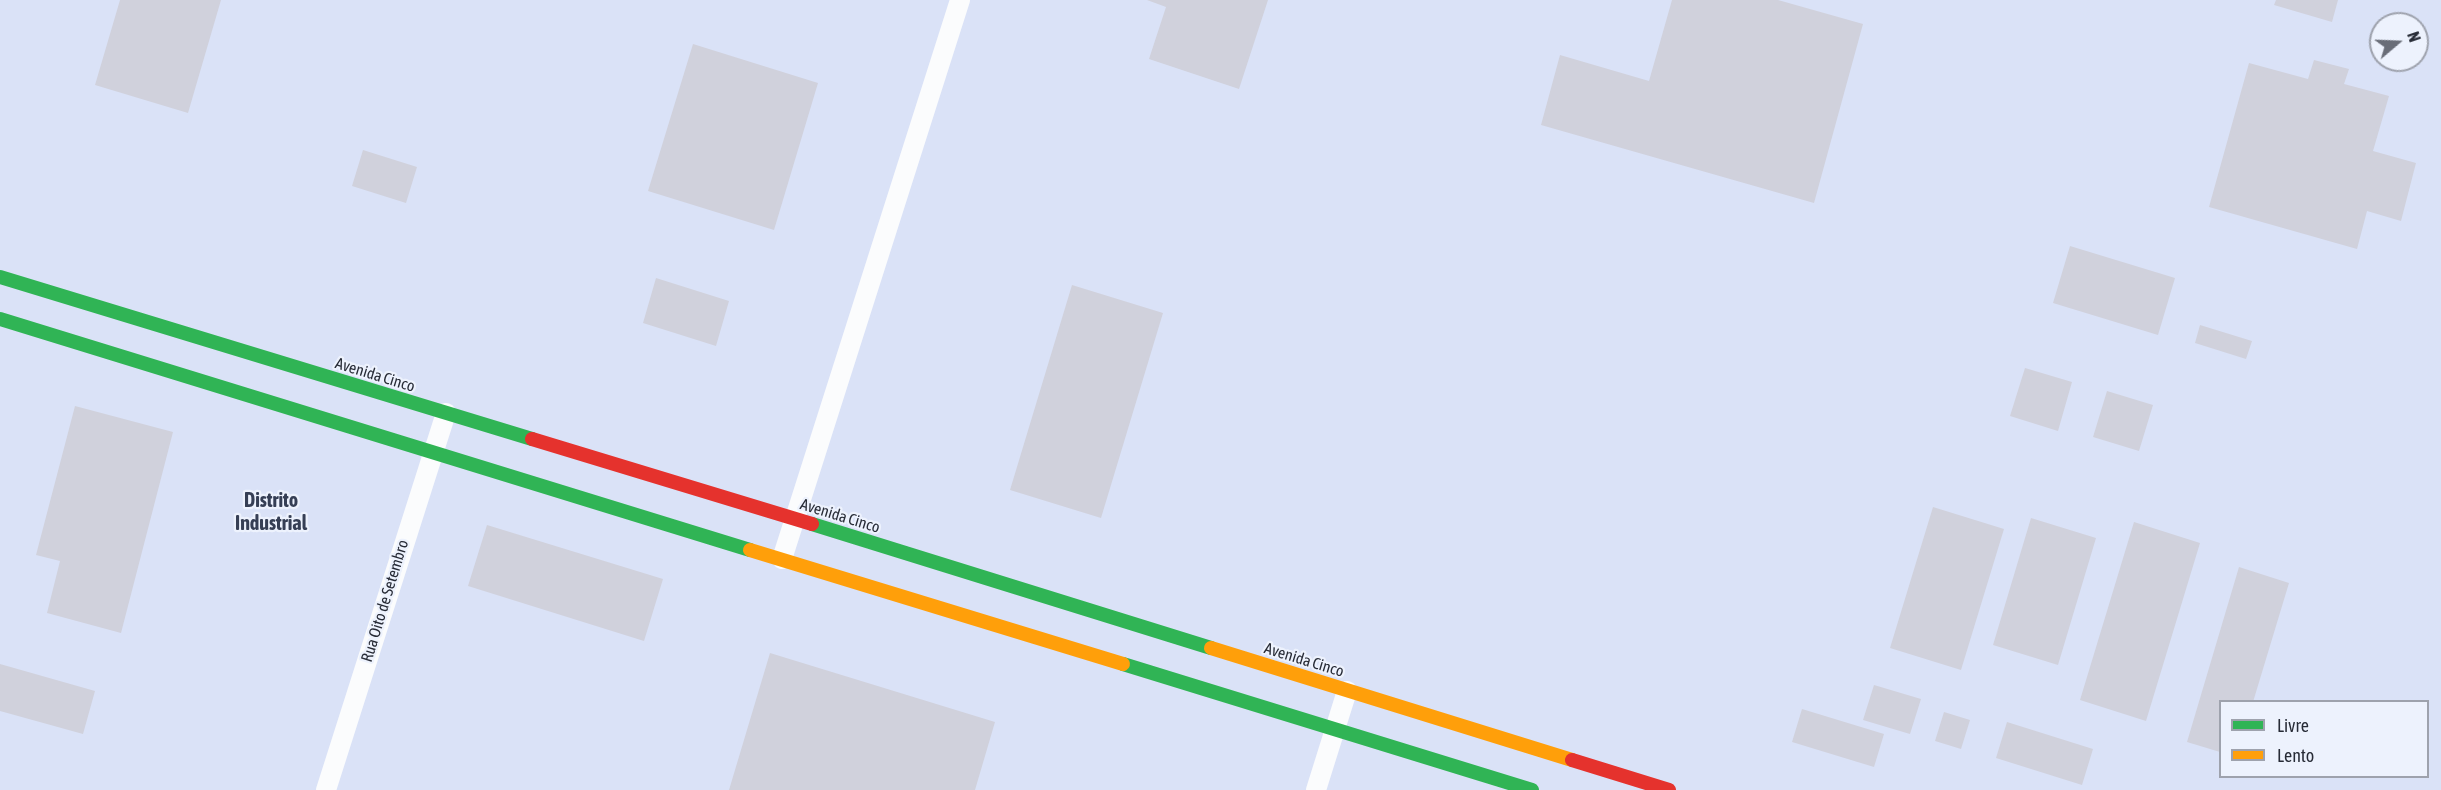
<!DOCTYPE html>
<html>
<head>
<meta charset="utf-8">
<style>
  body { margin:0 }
  #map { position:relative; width:2441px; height:790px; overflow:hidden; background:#e3e8f4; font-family:"Asap Condensed",sans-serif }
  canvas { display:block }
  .legend { position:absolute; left:2219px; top:700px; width:210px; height:78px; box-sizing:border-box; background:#edf2fd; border:2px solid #9ea2ad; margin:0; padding:8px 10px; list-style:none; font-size:18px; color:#272b36 }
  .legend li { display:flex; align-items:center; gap:12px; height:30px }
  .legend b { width:30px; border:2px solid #9ea2ad }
  .north { position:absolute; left:2369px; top:12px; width:60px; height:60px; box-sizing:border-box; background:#edf2fd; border:2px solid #9ea2ad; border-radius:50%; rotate:71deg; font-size:16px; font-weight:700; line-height:24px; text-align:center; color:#272b36 }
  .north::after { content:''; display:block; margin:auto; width:21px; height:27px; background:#696d78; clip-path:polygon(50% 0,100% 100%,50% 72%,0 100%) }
</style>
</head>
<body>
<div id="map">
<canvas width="2441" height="790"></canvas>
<ul class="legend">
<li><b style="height:8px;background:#30b455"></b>Livre</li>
<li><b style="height:8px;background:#ff9f0a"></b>Lento</li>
</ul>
<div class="north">N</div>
</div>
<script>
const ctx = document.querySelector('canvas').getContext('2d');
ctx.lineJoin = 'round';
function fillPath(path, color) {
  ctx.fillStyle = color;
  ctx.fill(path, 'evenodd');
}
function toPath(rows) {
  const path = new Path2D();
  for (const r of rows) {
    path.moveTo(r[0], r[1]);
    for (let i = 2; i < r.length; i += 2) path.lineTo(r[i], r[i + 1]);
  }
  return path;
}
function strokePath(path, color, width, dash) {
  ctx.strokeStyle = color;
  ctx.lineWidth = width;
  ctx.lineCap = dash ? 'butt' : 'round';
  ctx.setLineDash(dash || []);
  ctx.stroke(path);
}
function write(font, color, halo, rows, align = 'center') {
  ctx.font = font + ' "Asap Condensed",sans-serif';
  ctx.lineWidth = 4.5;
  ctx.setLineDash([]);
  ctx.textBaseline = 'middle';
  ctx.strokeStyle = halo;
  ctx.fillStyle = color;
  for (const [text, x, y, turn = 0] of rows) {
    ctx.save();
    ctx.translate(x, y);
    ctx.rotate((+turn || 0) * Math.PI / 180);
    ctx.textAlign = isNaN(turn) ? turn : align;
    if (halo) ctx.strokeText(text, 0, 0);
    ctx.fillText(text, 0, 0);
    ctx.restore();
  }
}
const built = toPath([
  [0,0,2441,0,2441,790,0,790],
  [2381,24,2417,24,2417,60,2381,60],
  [2220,702,2428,702,2428,776,2220,776]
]);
const building = toPath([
  [120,0,221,0,188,113,95,85],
  [1147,0,1268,0,1239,89,1149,59,1166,7],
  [1672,0,1778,0,1863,24,1814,203,1541,125,1560,55,1649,81],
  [2276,0,2338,0,2332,22,2274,5],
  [693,44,818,83,774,230,648,191],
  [2314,60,2349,69,2344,84,2389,96,2373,151,2416,163,2401,221,2367,211,2357,249,2209,207,2249,63,2308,79],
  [363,150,417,167,406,203,352,186],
  [2070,246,2175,278,2158,335,2053,303],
  [656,278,729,301,716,346,643,323],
  [1072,285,1163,313,1101,518,1010,490],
  [2200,325,2252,341,2246,359,2195,343],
  [2025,368,2072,382,2058,431,2010,416],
  [2107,391,2153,405,2139,451,2093,437],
  [75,406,173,432,121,633,47,613,60,561,36,555],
  [1933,507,2004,529,1961,670,1890,648],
  [2031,518,2096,538,2058,665,1993,645],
  [2134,522,2200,543,2146,721,2080,700],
  [487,525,663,579,644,641,468,586],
  [2239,567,2289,583,2253,702,2220,702,2220,752,2187,742],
  [770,653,995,722,975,790,729,790],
  [0,664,95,691,83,734,0,711],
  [1874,685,1921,699,1910,734,1863,720],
  [1802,709,1884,734,1874,767,1792,742],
  [1944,712,1970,720,1961,749,1935,741],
  [2007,722,2093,749,2082,785,1996,758]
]);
const street = toPath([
  [782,559,960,0],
  [326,790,446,413],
  [1316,790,1347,691]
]);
const fast = toPath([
  [0,277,532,439],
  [0,319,750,550],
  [812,524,1211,648],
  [1123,664,1532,790]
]);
const slow = toPath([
  [750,550,1123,664],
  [1211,648,1572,760]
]);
const jam = toPath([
  [532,439,812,524],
  [1572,760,1669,790]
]);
const streetNames = [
  ["Avenida Cinco",375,375,17],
  ["Avenida Cinco",840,516,17],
  ["Rua Oito de Setembro",385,601,-73],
  ["Avenida Cinco",1304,660,17]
];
const quarterNames = [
  ["Distrito",271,501],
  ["Industrial",271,524]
];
fillPath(built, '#dae2f7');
fillPath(building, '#d0d1dc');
strokePath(street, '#fbfcfd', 20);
strokePath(fast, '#30b455', 14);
strokePath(slow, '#ff9f0a', 14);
strokePath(jam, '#e5322d', 14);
write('16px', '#272b36', '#edf2fd', streetNames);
write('bold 20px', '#363f55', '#edf2fd', quarterNames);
</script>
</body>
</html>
